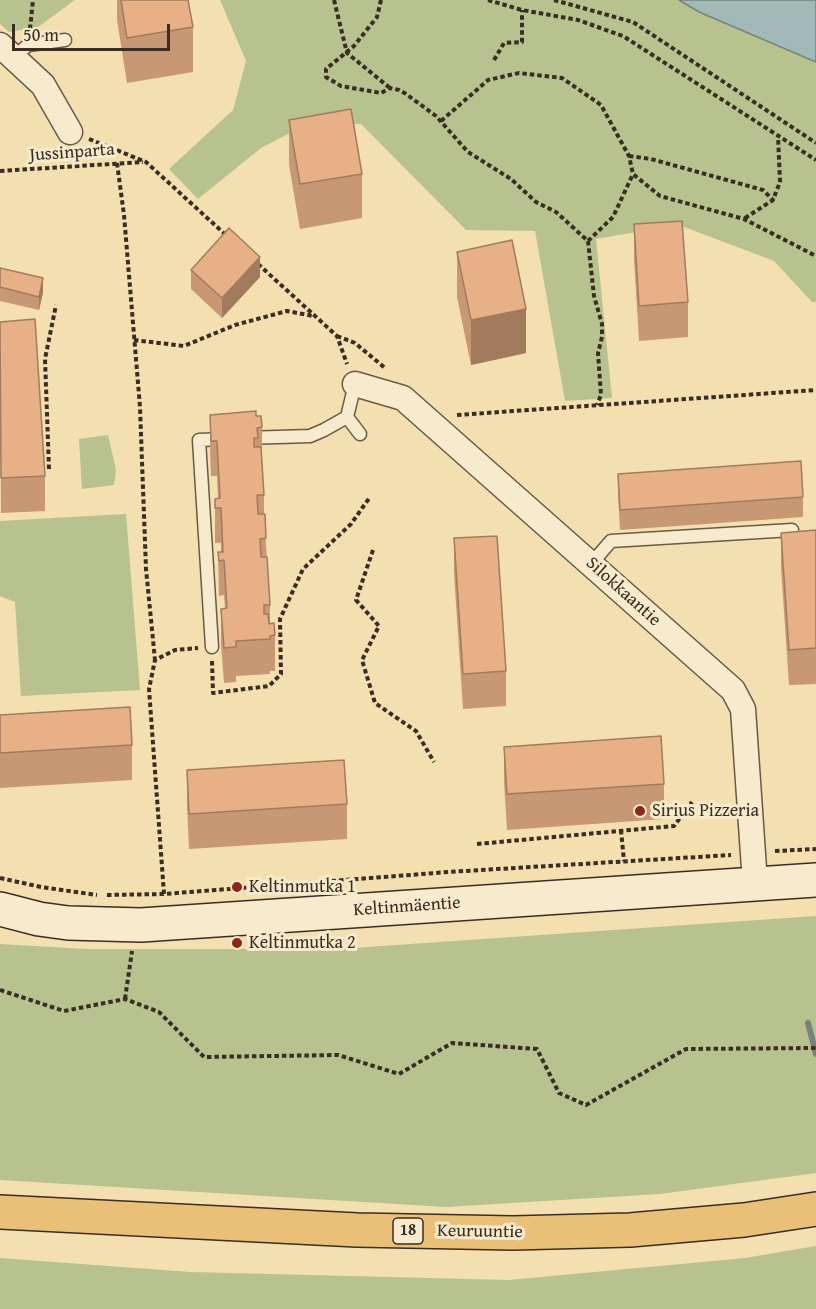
<!DOCTYPE html>
<html>
<head>
<meta charset="utf-8">
<style>
  body { margin:0 }
  #map { position:relative; width:816px; height:1309px; overflow:hidden; background:#f4dfb0; font-family:"Gentium Book Plus",serif }
  canvas { display:block }
  .scale { position:absolute; left:12px; top:24px; width:158px; height:27px; box-sizing:border-box; border:3px solid #392d24; border-top:0; padding-left:8px; font-size:18px; line-height:21px; white-space:nowrap; color:#392d24; -webkit-text-stroke:4px #f8eacc; paint-order:stroke }
</style>
</head>
<body>
<div id="map">
<canvas width="816" height="1309"></canvas>
<div class="scale">50 m</div>
</div>
<script>
const ctx = document.querySelector('canvas').getContext('2d');
ctx.lineJoin = 'round';
function fillPath(path, color) {
  ctx.fillStyle = color;
  ctx.fill(path, 'evenodd');
}
function toPath(rows) {
  const path = new Path2D();
  for (const r of rows) {
    path.moveTo(r[0], r[1]);
    for (let i = 2; i < r.length; i += 2) path.lineTo(r[i], r[i + 1]);
  }
  return path;
}
function strokePath(path, color, width, dash) {
  ctx.strokeStyle = color;
  ctx.lineWidth = width;
  ctx.lineCap = dash ? 'butt' : 'round';
  ctx.setLineDash(dash || []);
  ctx.stroke(path);
}
function write(font, color, halo, rows, align = 'center') {
  ctx.font = font + ' "Gentium Book Plus",serif';
  ctx.lineWidth = 6;
  ctx.setLineDash([]);
  ctx.textBaseline = 'middle';
  ctx.strokeStyle = halo;
  ctx.fillStyle = color;
  for (const [text, x, y, turn = 0] of rows) {
    ctx.save();
    ctx.translate(x, y);
    ctx.rotate((+turn || 0) * Math.PI / 180);
    ctx.textAlign = isNaN(turn) ? turn : align;
    if (halo) ctx.strokeText(text, 0, 0);
    ctx.fillText(text, 0, 0);
    ctx.restore();
  }
}
const green = toPath([
  [0,0,75,0,38,27,9,32,0,24],
  [220,0,679,0,699,12,816,62,816,302,812,302,774,261,679,225,596,239,612,398,565,401,535,231,466,230,361,124,311,122,261,148,198,199,169,169,233,110,246,61],
  [108,435,116,470,114,485,82,489,79,439],
  [126,514,140,690,21,696,15,602,0,596,0,521],
  [816,916,816,1173,660,1194,446,1207,0,1180,0,944,86,949,338,949],
  [816,1246,816,1309,0,1309,0,1258,190,1272,509,1280,745,1258]
]);
const water = toPath([
  [679,0,816,0,816,62,699,12,679,0]
]);
const stream = toPath([
  [808,1023,816,1054]
]);
const path = toPath([
  [334,0,347,53,390,88],
  [381,0,377,17,354,46,326,69,326,77,341,86,381,93,390,88,399,90,406,94,436,116,468,152,511,179,536,202,556,212,588,241,594,296,602,324,602,337,598,353,601,395,597,405],
  [488,0,522,10,578,20,623,36,816,160],
  [554,0,633,22,816,143],
  [30,29,33,0],
  [494,60,504,43,522,42,522,10],
  [441,121,488,80,519,73,562,78,601,105,629,156,633,174,660,196,744,219,816,256],
  [89,139,146,162,228,237],
  [629,156,651,159,763,190,773,200],
  [117,163,124,215,140,407,146,569,155,660],
  [0,171,143,162],
  [745,218,773,200,780,182,778,136],
  [588,241,613,217,633,174],
  [258,264,337,336,347,364],
  [337,336,355,343,385,368],
  [134,340,184,346,235,325,287,311,313,316],
  [457,415,816,390],
  [49,469,45,359,56,305],
  [373,550,356,600,379,626,362,660,375,703,416,731,434,762],
  [212,661,213,693,269,686,281,674,280,619,303,569,351,524,370,497],
  [621,830,624,861],
  [477,844,674,826,692,802],
  [775,851,816,849],
  [0,878,41,887,97,895],
  [164,894,149,689,155,660,175,650,198,648],
  [107,895,164,894,448,872,731,855],
  [0,990,64,1011,125,999,159,1012,204,1057,338,1055,399,1074,452,1043,537,1049,559,1093,586,1105,686,1049,816,1048],
  [125,999,132,951]
]);
const lane = toPath([
  [14,57,28,45,65,40],
  [347,417,360,434],
  [245,438,310,436,324,430,347,417,355,384],
  [591,564,611,541,792,530],
  [212,647,199,440,225,439]
]);
const street = toPath([
  [0,45,43,85,70,132],
  [355,384,403,398,733,690,743,709,755,883]
]);
const secondary = toPath([
  [0,909,39,919,68,923,141,925,816,880]
]);
const highway = toPath([
  [0,1212,357,1230,513,1233,630,1230,744,1220,816,1209]
]);
const wall = toPath([
  [117,0,188,0,193,27,193,72,127,83,117,20],
  [289,120,362,174,362,218,300,229,289,165],
  [634,224,688,302,688,337,639,341,634,259],
  [457,252,526,353,471,365,457,297],
  [0,268,43,292,39,310,0,301],
  [191,270,260,277,222,318,191,289],
  [0,322,45,476,45,511,1,513],
  [210,415,256,416,262,427,262,459,264,495,264,514,270,605,270,624,275,635,275,671,270,671,270,674,236,676,236,682,224,683,221,644,221,609,225,609,224,595,219,596,218,552,221,552,221,543,215,543,215,499,218,499,217,476,211,476,210,450],
  [618,474,803,497,803,517,620,530,618,494],
  [816,530,816,684,789,685,781,568,781,533],
  [454,538,506,671,506,706,463,709,454,574],
  [0,715,132,745,132,780,0,788],
  [504,747,664,784,664,819,507,830,504,782],
  [187,770,347,804,347,839,189,849,187,805]
]);
const shadedWall = toPath([
  [260,257,260,277,222,318,222,298],
  [43,278,43,292,39,310,39,297],
  [526,309,526,353,471,365,471,320]
]);
const building = toPath([
  [121,0,188,0,193,27,127,38,121,0],
  [351,109,362,174,300,184,289,120,351,109],
  [682,221,688,302,639,306,634,224,682,221],
  [229,228,260,257,222,298,191,270,229,228],
  [512,240,526,309,471,320,457,252,512,240],
  [0,268,43,278,39,297,0,287,0,268],
  [35,319,45,476,1,478,0,322,35,319],
  [256,411,256,416,261,416,262,427,257,428,258,438,254,438,254,447,261,447,264,495,257,495,258,514,265,514,266,538,260,539,261,557,267,557,270,605,264,605,264,614,268,614,269,624,274,623,275,635,270,636,270,639,236,641,236,647,224,648,221,609,227,608,224,560,219,561,218,552,223,552,221,508,215,508,215,499,220,498,217,441,211,441,210,415,256,411],
  [801,461,803,497,620,510,618,474,801,461],
  [816,530,816,648,789,650,781,533,816,530],
  [497,536,506,671,463,674,454,538,497,536],
  [130,707,132,745,0,753,0,715,130,707],
  [661,736,664,784,507,794,504,747,661,736],
  [344,760,347,804,189,814,187,770,344,760]
]);
const markers = [
  [640,811,6,"#8f2418"],
  [237,887,6,"#8f2418"],
  [237,943,6,"#8f2418"]
];
const shields = [
  [408,1231,30]
];
const shieldNames = [
  ["18",408,1231]
];
const streetNames = [
  ["Jussinparta",72,153,-4],
  ["Silokkaantie",623,592,42],
  ["Keltinmäentie",407,907,-4],
  ["Keuruuntie",480,1232,1]
];
const poiNames = [
  ["Sirius Pizzeria",652,811],
  ["Keltinmutka 1",249,887],
  ["Keltinmutka 2",249,943]
];
fillPath(green, '#b8c28e');
fillPath(water, '#a1bab7');
strokePath(water, '#77827c', 1.5);
strokePath(stream, '#77827c', 6);
strokePath(lane, '#685a47', 15);
strokePath(street, '#685a47', 27);
strokePath(secondary, '#392d24', 36);
strokePath(highway, '#392d24', 36);
strokePath(path, '#392d24', 4, [4.5, 3]);
strokePath(lane, '#f8eacc', 12);
strokePath(street, '#f8eacc', 24);
strokePath(secondary, '#f8eacc', 33);
strokePath(highway, '#eac078', 33);
fillPath(wall, '#c89774');
fillPath(shadedWall, '#a27b5e');
fillPath(building, '#e8b087');
strokePath(building, '#a27b5e', 1.5);
for (const [x, y, r, color] of markers) {
  const dot = new Path2D();
  dot.arc(x, y, r, 0, 2 * Math.PI);
  ctx.fillStyle = color;
  ctx.fill(dot);
  strokePath(dot, '#f8eacc', 2);
}
for (const [x, y, w] of shields) {
  const box = new Path2D();
  box.roundRect(x - w / 2, y - 13, w, 26, 4.5);
  ctx.fillStyle = '#f8eacc';
  ctx.fill(box);
  strokePath(box, '#392d24', 1.5);
}
write('bold 16px', '#392d24', null, shieldNames);
write('18px', '#392d24', '#f8eacc', streetNames);
write('18px', '#392d24', '#f8eacc', poiNames, 'left');
</script>
</body>
</html>
